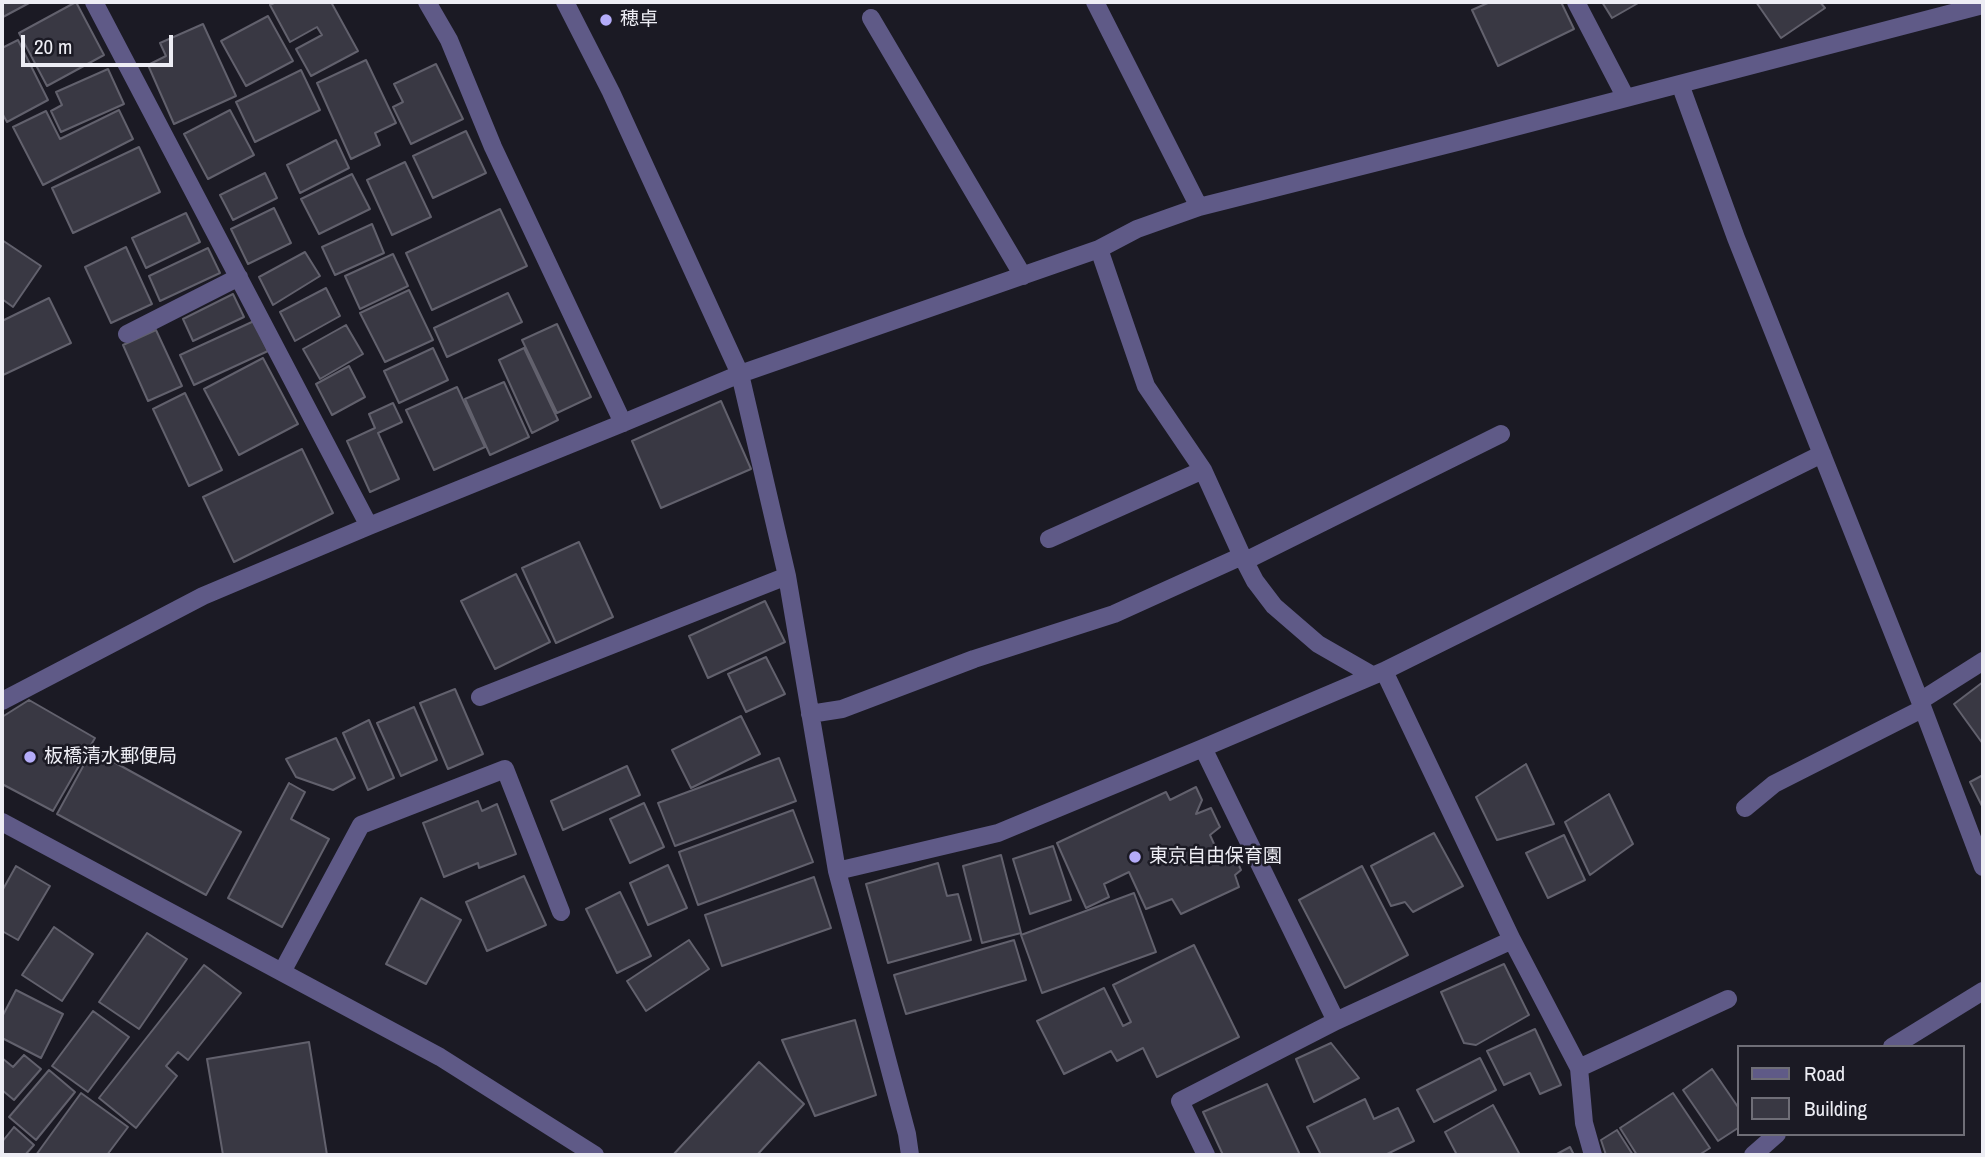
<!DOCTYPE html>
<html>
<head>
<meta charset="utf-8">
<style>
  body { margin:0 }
  #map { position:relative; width:1985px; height:1157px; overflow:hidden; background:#1b1a24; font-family:"Archivo Narrow",sans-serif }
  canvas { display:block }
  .frame { position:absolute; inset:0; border:4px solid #ededf4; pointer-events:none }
  .legend { position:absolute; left:1737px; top:1045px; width:228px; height:91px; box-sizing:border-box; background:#1b1a24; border:2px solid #6f6e77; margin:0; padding:9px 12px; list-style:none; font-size:21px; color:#ededf4 }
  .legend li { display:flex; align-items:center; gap:14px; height:35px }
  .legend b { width:35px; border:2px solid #6f6e77 }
  .scale { position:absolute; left:21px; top:35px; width:152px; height:32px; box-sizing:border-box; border:4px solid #ededf4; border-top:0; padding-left:9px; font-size:21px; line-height:24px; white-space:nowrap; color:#ededf4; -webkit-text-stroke:5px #1b1a24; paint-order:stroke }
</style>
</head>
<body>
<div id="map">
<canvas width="1985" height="1157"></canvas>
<div class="frame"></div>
<ul class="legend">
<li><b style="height:9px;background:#5f5a87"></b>Road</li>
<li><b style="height:19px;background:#393843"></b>Building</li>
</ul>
<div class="scale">20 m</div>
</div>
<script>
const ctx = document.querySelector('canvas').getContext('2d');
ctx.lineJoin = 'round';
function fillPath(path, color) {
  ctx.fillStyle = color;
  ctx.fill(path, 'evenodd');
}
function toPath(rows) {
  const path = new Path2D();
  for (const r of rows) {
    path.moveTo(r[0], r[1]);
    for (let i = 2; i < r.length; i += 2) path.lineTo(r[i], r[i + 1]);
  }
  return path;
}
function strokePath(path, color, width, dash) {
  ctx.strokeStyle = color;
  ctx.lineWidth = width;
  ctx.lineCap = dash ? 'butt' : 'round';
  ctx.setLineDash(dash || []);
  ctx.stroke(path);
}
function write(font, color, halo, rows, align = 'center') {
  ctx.font = font + ' "Archivo Narrow","Noto Sans JP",sans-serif';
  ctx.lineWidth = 5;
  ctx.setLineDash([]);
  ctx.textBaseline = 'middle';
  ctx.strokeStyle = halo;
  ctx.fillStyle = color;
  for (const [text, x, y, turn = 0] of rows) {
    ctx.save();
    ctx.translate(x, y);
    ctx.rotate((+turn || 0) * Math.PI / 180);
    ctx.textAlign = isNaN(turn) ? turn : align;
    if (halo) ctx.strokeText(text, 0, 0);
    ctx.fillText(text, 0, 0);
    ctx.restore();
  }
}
const building = toPath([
  [2,2,31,2,3,17,2,2],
  [76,2,104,55,47,86,19,33,76,2],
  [276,2,331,2,358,51,311,76,296,49,322,35,317,27,290,42,270,5,276,2],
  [1490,2,1561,2,1574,29,1498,66,1472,10,1490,2],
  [1602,2,1640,2,1612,18,1602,2],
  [1756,2,1820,2,1825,8,1781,38,1756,2],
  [268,16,293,61,246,86,221,41,268,16],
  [203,24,236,96,174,124,148,65,166,56,160,43,203,24],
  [18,40,48,100,7,122,2,113,2,48,18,40],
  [366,60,396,123,375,133,380,145,351,159,317,83,366,60],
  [436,64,463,119,411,144,393,107,403,102,394,84,436,64],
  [108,69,124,104,61,132,51,111,62,105,56,92,108,69],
  [301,70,320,110,255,142,236,102,301,70],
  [119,110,133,139,43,185,13,127,46,111,60,139,119,110],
  [230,110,254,155,208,179,184,134,230,110],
  [466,131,486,173,433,198,413,156,466,131],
  [336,140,349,168,300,193,287,165,336,140],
  [139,147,160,192,73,233,52,188,139,147],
  [405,162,431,217,392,235,367,180,405,162],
  [265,173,277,198,233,220,220,195,265,173],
  [352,174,370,209,319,234,301,199,352,174],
  [274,208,291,243,248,264,231,229,274,208],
  [500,209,527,266,432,310,406,253,500,209],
  [186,213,200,242,146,268,132,238,186,213],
  [372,224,384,253,335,275,322,247,372,224],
  [2,240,41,266,13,307,2,299,2,240],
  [126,247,152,304,111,323,85,267,126,247],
  [208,248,220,273,160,301,149,276,208,248],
  [305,252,320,276,273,305,259,277,305,252],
  [393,254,408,286,360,309,345,276,393,254],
  [326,288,340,316,295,341,280,312,326,288],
  [409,290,433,340,385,362,360,313,409,290],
  [508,293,522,322,447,357,434,328,508,293],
  [233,294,244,317,193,341,183,319,233,294],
  [49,298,71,343,3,375,2,371,2,321,49,298],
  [254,321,268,351,194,385,180,355,254,321],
  [557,324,591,397,557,413,522,340,557,324],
  [346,325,363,354,320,379,303,349,346,325],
  [156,330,182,386,148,401,123,345,156,330],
  [433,348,448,380,399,403,384,371,433,348],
  [524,348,558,420,532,433,499,360,524,348],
  [263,358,298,424,239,455,204,389,263,358],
  [349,366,365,397,332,415,316,384,349,366],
  [504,382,529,437,490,455,465,399,504,382],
  [457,387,485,447,434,470,406,410,457,387],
  [185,393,222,470,189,486,153,409,185,393],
  [721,401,751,469,661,508,632,441,721,401],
  [393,403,402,422,378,433,399,479,370,492,347,441,375,428,369,414,393,403],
  [302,449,333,513,234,562,203,497,302,449],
  [579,542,613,617,556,643,522,568,579,542],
  [516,574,550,642,495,669,461,601,516,574],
  [765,601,785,642,708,678,689,636,765,601],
  [766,657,785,694,746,712,728,674,766,657],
  [1983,682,1983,744,1954,704,1983,682],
  [455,689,483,754,448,769,420,703,455,689],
  [29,700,95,738,53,811,2,784,2,717,29,700],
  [414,707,437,760,401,776,377,723,414,707],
  [741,716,760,754,691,788,672,750,741,716],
  [369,720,394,778,368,790,343,733,369,720],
  [336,738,355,778,333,790,296,777,286,759,336,738],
  [92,750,241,832,206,895,57,814,92,750],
  [779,758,796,801,675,846,658,803,779,758],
  [1526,764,1554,824,1497,840,1476,797,1526,764],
  [627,766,640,795,563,830,551,801,627,766],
  [1983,775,1983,808,1970,782,1983,775],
  [289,783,305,792,291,819,329,839,282,927,228,898,289,783],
  [1196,787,1202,800,1196,814,1211,808,1220,827,1210,835,1219,855,1232,851,1241,870,1235,875,1239,887,1181,914,1172,899,1146,909,1129,872,1104,884,1109,897,1086,908,1057,843,1166,792,1170,800,1196,787],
  [1609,794,1633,844,1590,875,1565,822,1609,794],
  [478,801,482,811,497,804,516,854,479,868,478,863,444,877,423,823,478,801],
  [644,803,664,847,630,863,610,819,644,803],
  [793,810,813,862,698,905,679,852,793,810],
  [1434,833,1463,886,1413,912,1405,902,1391,906,1371,866,1434,833],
  [1564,835,1585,880,1548,898,1526,853,1564,835],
  [1053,846,1071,900,1030,914,1013,859,1053,846],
  [1001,855,1021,933,982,943,963,866,1001,855],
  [938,863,947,896,958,894,971,940,888,963,866,884,938,863],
  [668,865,687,908,648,925,630,883,668,865],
  [16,866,50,886,18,940,2,931,2,891,16,866],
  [1362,866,1408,955,1345,988,1299,900,1362,866],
  [524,876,546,925,487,951,466,902,524,876],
  [814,877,831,928,722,966,705,915,814,877],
  [620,892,651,956,617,973,586,909,620,892],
  [1134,893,1156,952,1042,993,1021,935,1134,893],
  [421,898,461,920,426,984,386,964,421,898],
  [54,927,93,954,62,1001,22,975,54,927],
  [147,933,187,959,139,1029,99,1002,147,933],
  [689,940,709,969,646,1011,627,981,689,940],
  [1014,940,1026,980,906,1014,894,975,1014,940],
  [1194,945,1239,1037,1157,1077,1143,1048,1117,1061,1111,1051,1064,1074,1037,1021,1104,988,1123,1026,1131,1022,1113,985,1194,945],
  [1504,964,1529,1015,1476,1045,1464,1043,1441,992,1504,964],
  [204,965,241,993,188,1060,178,1052,166,1066,177,1076,136,1128,99,1098,204,965],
  [16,990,63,1014,41,1058,2,1038,2,1017,16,990],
  [93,1011,129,1037,88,1092,52,1066,93,1011],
  [855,1020,876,1095,815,1116,782,1040,855,1020],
  [1535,1029,1561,1085,1540,1094,1530,1073,1504,1085,1487,1051,1535,1029],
  [309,1042,327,1155,223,1155,207,1059,309,1042],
  [1331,1043,1359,1078,1314,1102,1296,1059,1331,1043],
  [24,1055,41,1069,14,1100,2,1090,2,1058,13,1067,24,1055],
  [1480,1058,1496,1090,1434,1122,1417,1090,1480,1058],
  [759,1062,804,1104,757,1155,673,1155,759,1062],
  [1712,1069,1738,1107,1738,1128,1718,1141,1683,1090,1712,1069],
  [49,1070,75,1092,36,1140,9,1117,49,1070],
  [1267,1084,1300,1155,1223,1155,1203,1112,1267,1084],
  [81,1093,128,1127,107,1155,36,1155,81,1093],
  [1673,1093,1710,1148,1699,1155,1637,1155,1620,1128,1673,1093],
  [1365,1099,1374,1119,1398,1108,1414,1141,1385,1155,1321,1155,1307,1127,1365,1099],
  [1493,1105,1520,1155,1457,1155,1445,1132,1493,1105],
  [14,1127,34,1145,25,1155,2,1155,2,1142,14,1127],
  [1617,1130,1633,1155,1606,1155,1601,1140,1617,1130],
  [1570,1147,1574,1155,1555,1155,1570,1147]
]);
const minor = toPath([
  [94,2,369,526],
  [427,2,449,40,493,147,623,423],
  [565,2,611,92,740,374,787,576,837,871,907,1134,910,1155],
  [1095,2,1199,207],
  [1576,2,1626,98],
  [871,18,1023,276],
  [1680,84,1736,238,1920,701,1983,867],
  [1099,249,1146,386,1203,470,1242,556,1255,581,1274,606,1318,644,1372,675],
  [127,334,239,277],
  [1049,539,1203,470],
  [1245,561,1501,434],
  [1384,671,1512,940,1579,1068,1584,1123,1593,1155],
  [480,697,787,576],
  [2,701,203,596,369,526,623,423,740,374,1099,249,1137,229,1199,207,1465,140,1983,5],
  [1920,701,1983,661],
  [810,714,842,709,974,659,1114,614,1242,556],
  [1203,748,1336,1021],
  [1745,808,1774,784,1922,709],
  [2,822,440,1057,595,1155],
  [837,871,998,833,1203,748,1384,671,1822,454],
  [282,972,361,825,505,769,561,912],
  [1892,1047,1983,991],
  [1579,1068,1728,999],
  [1206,1155,1180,1101,1336,1021,1512,940],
  [1753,1155,1777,1134]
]);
const markers = [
  [606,20,7,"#b4acf9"],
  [30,757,7,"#b4acf9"],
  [1135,857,7,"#b4acf9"]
];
const poiNames = [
  ["穂卓",620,20],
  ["板橋清水郵便局",44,757],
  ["東京自由保育園",1149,857]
];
fillPath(building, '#393843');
strokePath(building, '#62616d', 2);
strokePath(minor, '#5f5a87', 18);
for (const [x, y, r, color] of markers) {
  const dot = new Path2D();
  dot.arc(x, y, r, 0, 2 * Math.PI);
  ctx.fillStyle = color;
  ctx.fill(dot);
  strokePath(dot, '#1b1a24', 2.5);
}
write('19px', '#ededf4', '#1b1a24', poiNames, 'left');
</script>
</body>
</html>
